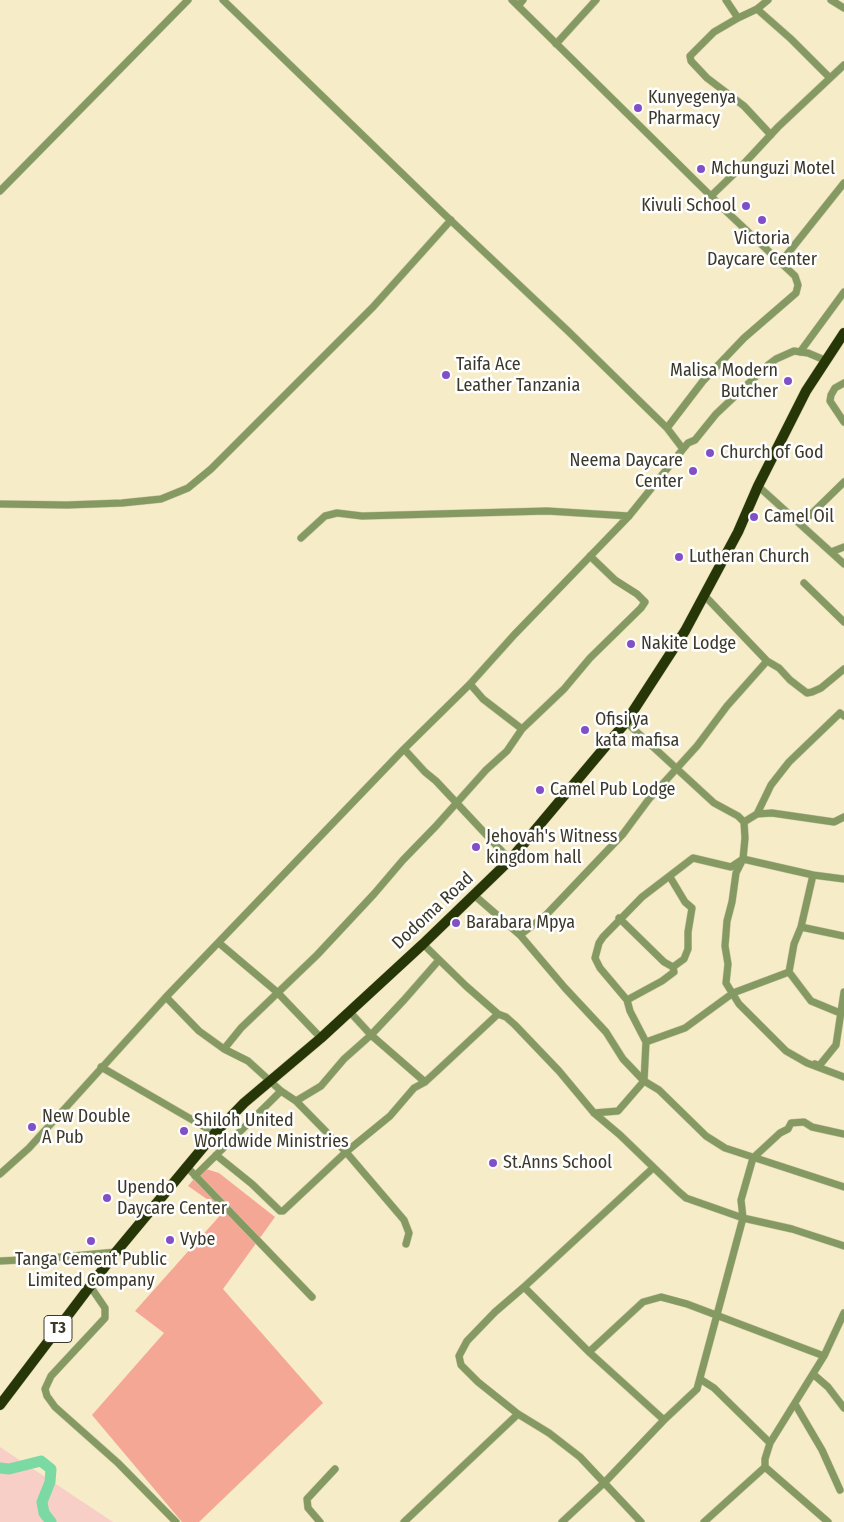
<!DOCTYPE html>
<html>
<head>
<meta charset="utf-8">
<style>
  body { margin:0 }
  canvas { display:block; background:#f6ecc7 }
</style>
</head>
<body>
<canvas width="844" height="1522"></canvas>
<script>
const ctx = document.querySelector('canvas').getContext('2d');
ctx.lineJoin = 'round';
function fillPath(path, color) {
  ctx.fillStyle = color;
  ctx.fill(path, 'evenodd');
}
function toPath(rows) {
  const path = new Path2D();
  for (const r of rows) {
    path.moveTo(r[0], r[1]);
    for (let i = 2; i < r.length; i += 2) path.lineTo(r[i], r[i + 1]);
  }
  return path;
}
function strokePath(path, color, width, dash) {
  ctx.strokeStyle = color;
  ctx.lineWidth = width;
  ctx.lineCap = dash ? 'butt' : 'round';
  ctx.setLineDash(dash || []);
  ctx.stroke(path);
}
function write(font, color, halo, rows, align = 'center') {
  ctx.font = font + ' "Fira Sans Condensed",sans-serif';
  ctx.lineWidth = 5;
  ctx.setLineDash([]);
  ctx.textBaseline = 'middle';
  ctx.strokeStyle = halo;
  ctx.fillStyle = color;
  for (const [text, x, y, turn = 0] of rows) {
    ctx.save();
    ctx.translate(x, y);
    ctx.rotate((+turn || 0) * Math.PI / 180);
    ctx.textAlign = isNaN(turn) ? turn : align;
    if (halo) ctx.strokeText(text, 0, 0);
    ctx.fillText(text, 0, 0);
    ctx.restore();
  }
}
const green = toPath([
  [0,1447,113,1522,0,1522]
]);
const forest = toPath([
  [203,1168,219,1173,275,1217,223,1289,323,1403,199,1522,182,1522,92,1415,164,1333,135,1311,224,1211,188,1186]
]);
const river = toPath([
  [0,1468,9,1469,41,1461,51,1469,50,1482,42,1502,44,1513,51,1522]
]);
const minor = toPath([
  [223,0,444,214,569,332,667,428,683,449,688,443,695,440,716,414,768,365,776,359,794,351,808,353,827,361],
  [512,0,728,213,795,276,798,285,796,293,744,338,703,381,667,428],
  [726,0,738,18,757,9,768,0],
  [831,0,844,8],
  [518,6,523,0],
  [757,9,791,39,830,78],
  [738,18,714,32,690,56,691,61,707,78,744,106,771,135],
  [556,44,596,0],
  [0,191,188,0],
  [711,196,739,169,778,127,844,65],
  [781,262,844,183],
  [800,352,844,292],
  [844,383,835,388,831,395,830,401,844,422],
  [758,486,844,564],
  [0,504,67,505,122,503,161,499,188,488,211,469,373,307,451,220],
  [801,524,844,482],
  [301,538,325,516,337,513,362,516,547,511,629,516],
  [831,552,844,547],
  [804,583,844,622],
  [704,595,767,661,779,668,790,680,807,693,812,692,821,688,844,669],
  [470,684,483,699,522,729],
  [626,722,714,803,738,816,744,822,745,838,743,859,736,873,732,902,727,921,725,946,728,964,726,983,739,1004,786,1051,807,1063,844,1077],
  [404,749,425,772,436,781,510,860],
  [757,814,771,785,789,762,840,713,844,716],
  [744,822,757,814,772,813,834,822,844,817],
  [813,875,801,927,794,944,789,972,811,1001,840,1013],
  [474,895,520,935,565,988,606,1032,623,1059,644,1081,659,1090,706,1136,725,1148,844,1187],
  [619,918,664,962,673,967],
  [801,927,844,936],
  [520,935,546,915,623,834,649,799,697,746,727,706,767,661],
  [219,943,277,992,321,1038],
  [423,944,466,986,498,1014,506,1017,515,1025,559,1071,594,1113,620,1135,678,1191,686,1198,743,1218,792,1229,844,1246],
  [166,997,199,1031,224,1049,248,1061,281,1091,296,1101,346,1152,404,1220,409,1233,406,1244],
  [627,1000,662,981,674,972,673,967,684,959,688,949,688,932,692,908,685,902,670,877],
  [349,1011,371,1035,425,1082],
  [646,1042,630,1011,627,1000,600,968,595,958,599,943,603,937,642,897,693,858,731,867,743,859,813,875,844,879],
  [224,1049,241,1028,317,955,374,894,403,860,436,826,486,770,507,751,522,729,564,689,590,658,641,608,645,602,637,594,615,580,590,556],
  [815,1064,819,1066,836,1045,844,992],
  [101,1067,215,1133],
  [296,1101,321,1086,344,1059,371,1035,404,1000,439,960],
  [594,1113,618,1111,644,1081,646,1042,685,1028,733,993,789,972],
  [216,1155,252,1184,280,1211,283,1211,346,1152,390,1116,414,1088,425,1082,437,1071,498,1014],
  [186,1166,312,1297],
  [653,1168,524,1287,589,1352,664,1420],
  [0,1174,29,1148,166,997,404,749,470,684,514,635,629,516,683,449],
  [195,1176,281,1091],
  [0,1261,40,1259,116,1252],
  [90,1286,105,1308,105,1318,51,1376,45,1389,47,1396,55,1407,118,1463,176,1522],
  [524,1287,495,1312,467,1341,459,1356,461,1365,478,1382,518,1414,549,1433,580,1457,641,1522],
  [589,1352,643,1302,661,1297,687,1304,824,1356],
  [813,1374,828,1387,844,1408],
  [700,1379,714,1388,770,1443],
  [795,1404,822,1450,840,1490],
  [765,1467,828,1522],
  [320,1522,308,1508,307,1499,335,1469],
  [404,1522,518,1414],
  [562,1522,605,1482,664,1420,697,1389,743,1218,741,1200,753,1158,780,1133,788,1129,791,1123,804,1122,812,1127,844,1134],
  [704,1522,765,1467,765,1459,770,1443,824,1356,844,1313]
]);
const highway = toPath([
  [0,1405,116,1252,215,1133,244,1103,321,1038,423,944,510,860,626,722,685,631,738,532,758,486,806,391,844,333]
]);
const markers = [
  [638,108,5,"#814fc8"],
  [701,169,5,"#814fc8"],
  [746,206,5,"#814fc8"],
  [762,220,5,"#814fc8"],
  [446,375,5,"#814fc8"],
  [788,381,5,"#814fc8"],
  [710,453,5,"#814fc8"],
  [693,471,5,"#814fc8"],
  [754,517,5,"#814fc8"],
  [679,557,5,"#814fc8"],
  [631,644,5,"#814fc8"],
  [585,730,5,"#814fc8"],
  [540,790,5,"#814fc8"],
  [476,847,5,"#814fc8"],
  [456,923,5,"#814fc8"],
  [32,1127,5,"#814fc8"],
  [184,1131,5,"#814fc8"],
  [493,1163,5,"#814fc8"],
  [107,1198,5,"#814fc8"],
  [170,1240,5,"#814fc8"],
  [91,1241,5,"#814fc8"]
];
const shields = [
  [58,1329,28]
];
const shieldNames = [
  ["T3",58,1329]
];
const poiNames = [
  ["Kunyegenya",648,98],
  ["Pharmacy",648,119],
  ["Mchunguzi Motel",711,169],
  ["Kivuli School",736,206,"right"],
  ["Victoria",762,239,"center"],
  ["Daycare Center",762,260,"center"],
  ["Taifa Ace",456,365],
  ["Leather Tanzania",456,386],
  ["Malisa Modern",778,371,"right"],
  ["Butcher",778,392,"right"],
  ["Church of God",720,453],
  ["Neema Daycare",683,461,"right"],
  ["Center",683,482,"right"],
  ["Camel Oil",764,517],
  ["Lutheran Church",689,557],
  ["Nakite Lodge",641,644],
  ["Ofisi ya",595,720],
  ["kata mafisa",595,741],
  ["Camel Pub Lodge",550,790],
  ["Jehovah's Witness",486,837],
  ["kingdom hall",486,858],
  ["Barabara Mpya",466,923],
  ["New Double",42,1117],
  ["A Pub",42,1138],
  ["Shiloh United",194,1121],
  ["Worldwide Ministries",194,1142],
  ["St.Anns School",503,1163],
  ["Upendo",117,1188],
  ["Daycare Center",117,1209],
  ["Vybe",180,1240],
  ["Tanga Cement Public",91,1260,"center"],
  ["Limited Company",91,1281,"center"]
];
const streetNames = [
  ["Dodoma Road",433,911,-43]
];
fillPath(green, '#f7cfc7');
fillPath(forest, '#f5a796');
strokePath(river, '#7bdaa3', 11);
strokePath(minor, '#d1c8a8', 8);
strokePath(highway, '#d1c8a8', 11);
strokePath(minor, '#859a63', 7);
strokePath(highway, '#273606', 10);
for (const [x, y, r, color] of markers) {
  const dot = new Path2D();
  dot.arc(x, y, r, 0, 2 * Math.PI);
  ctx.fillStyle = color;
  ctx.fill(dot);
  strokePath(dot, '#fff', 2);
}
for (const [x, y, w] of shields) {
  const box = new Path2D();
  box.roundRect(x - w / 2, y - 13.5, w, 27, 4);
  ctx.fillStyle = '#fff';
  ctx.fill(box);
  strokePath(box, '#3c382a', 1);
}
write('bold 16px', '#3c382a', null, shieldNames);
write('18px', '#3c382a', '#fff', poiNames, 'left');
write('18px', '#3c382a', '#fff', streetNames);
</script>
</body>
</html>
